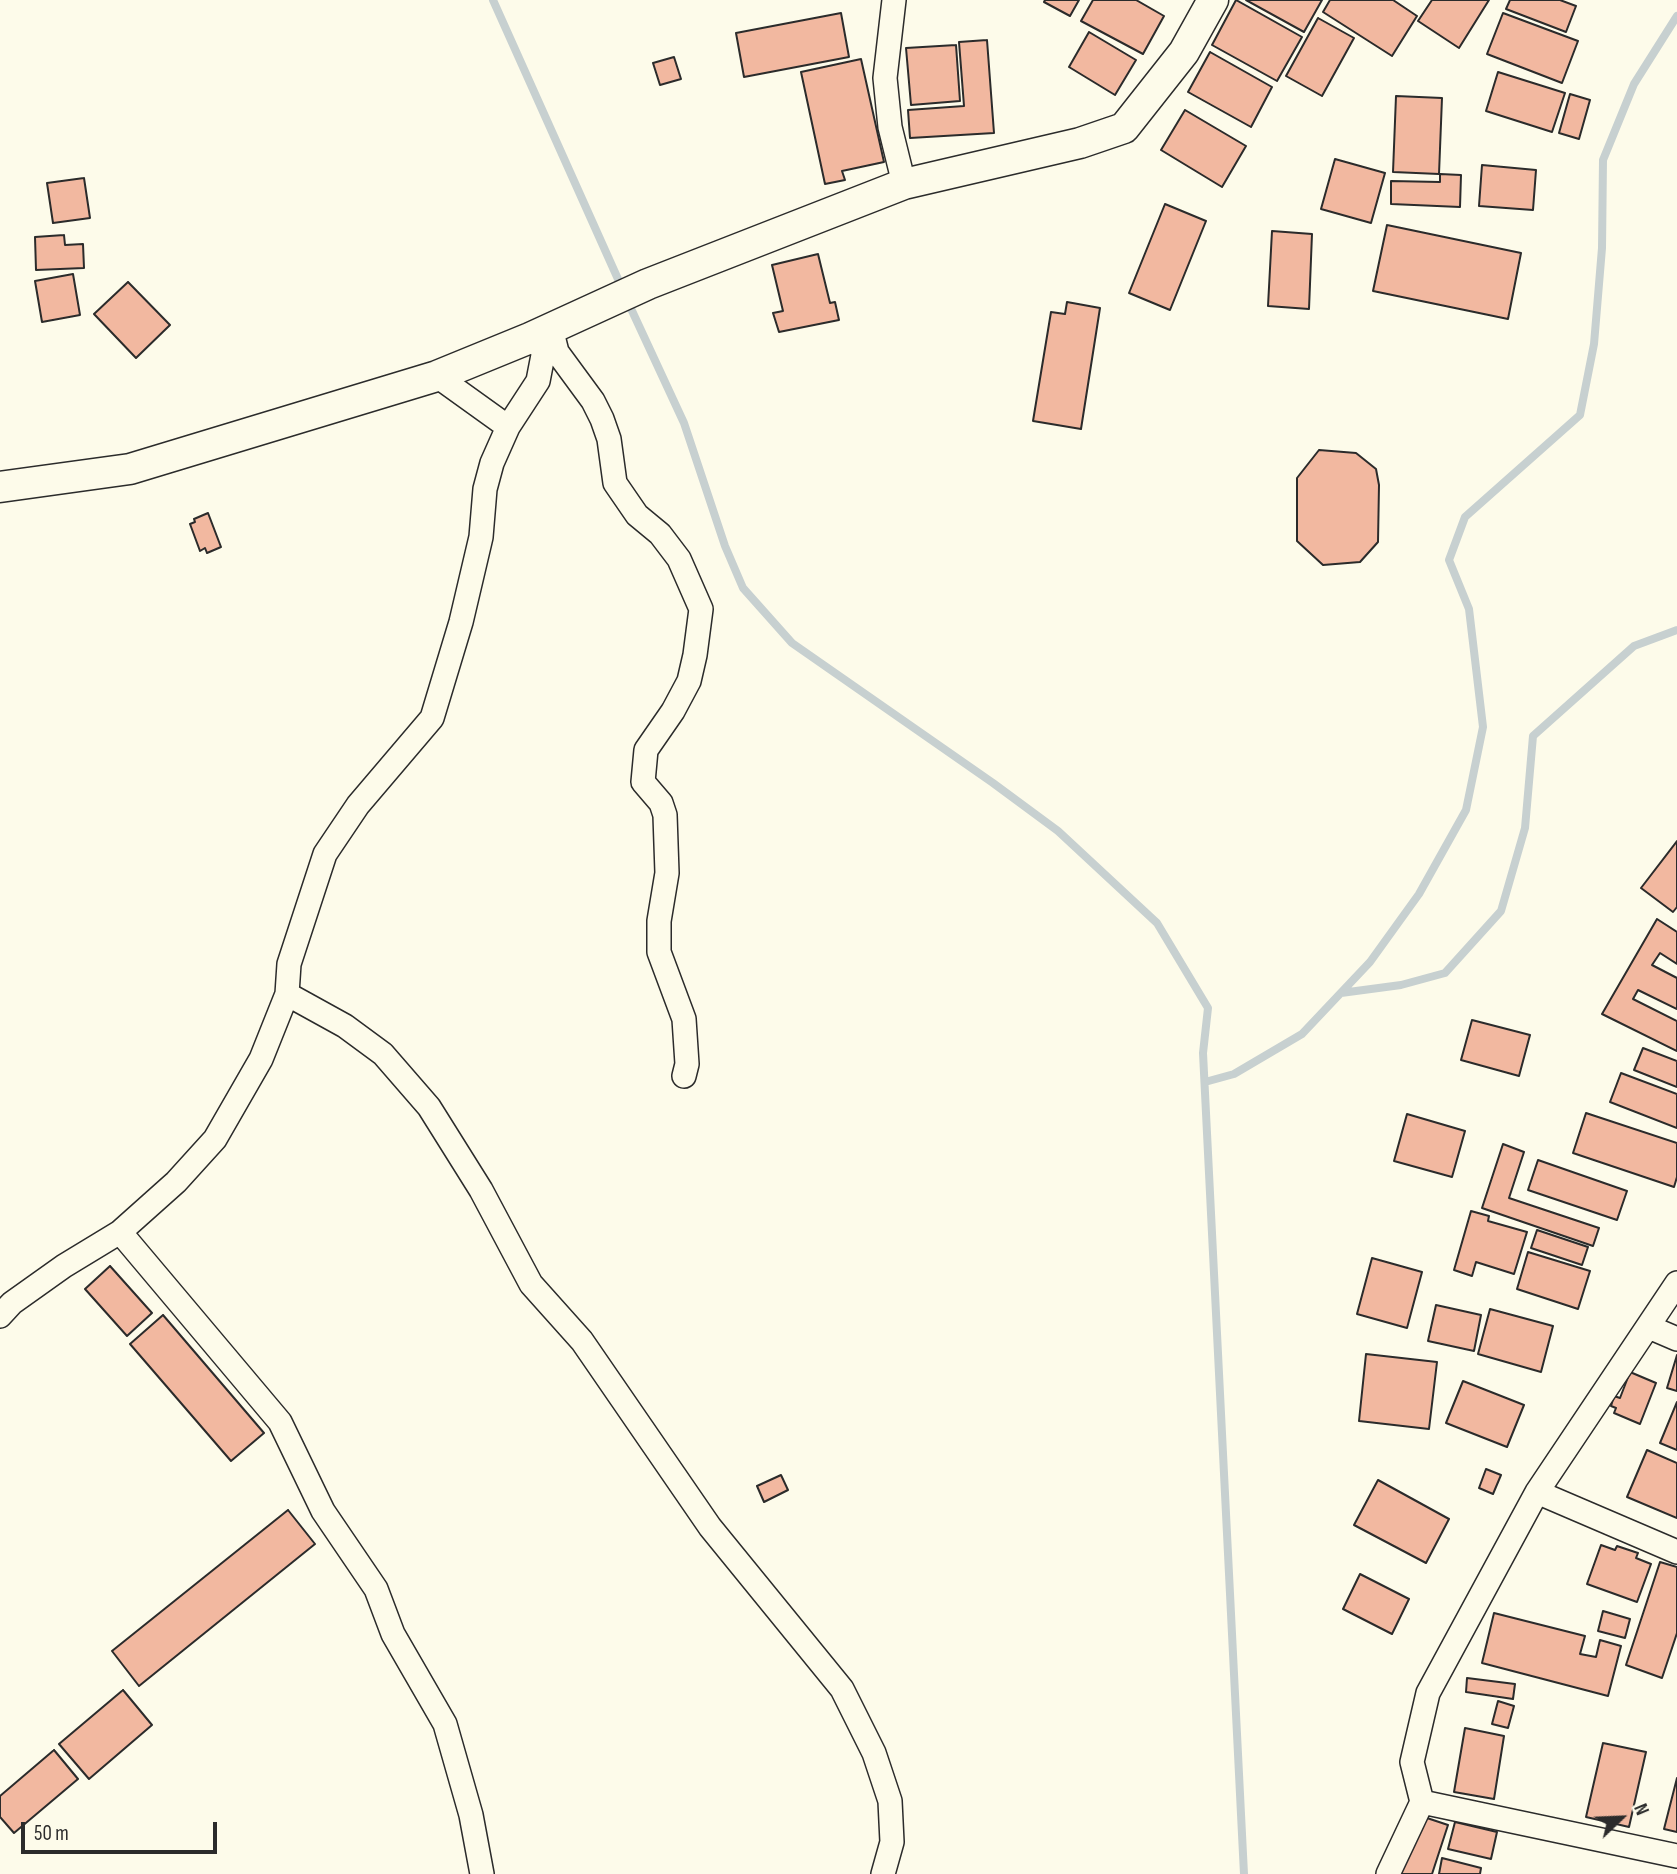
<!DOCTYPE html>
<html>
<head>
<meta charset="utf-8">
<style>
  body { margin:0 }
  #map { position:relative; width:1677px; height:1874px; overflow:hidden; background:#fdfbea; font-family:"Sofia Sans Condensed",sans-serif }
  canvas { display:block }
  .north { position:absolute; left:1586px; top:1783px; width:70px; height:70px; -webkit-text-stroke:5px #fdfbea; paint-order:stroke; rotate:67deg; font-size:19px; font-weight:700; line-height:28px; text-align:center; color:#2b2b2b }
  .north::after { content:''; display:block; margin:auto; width:24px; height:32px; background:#2b2b2b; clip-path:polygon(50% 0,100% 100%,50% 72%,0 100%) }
  .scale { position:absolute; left:21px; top:1822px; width:196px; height:32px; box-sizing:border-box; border:4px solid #2b2b2b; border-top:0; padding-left:9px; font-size:21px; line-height:24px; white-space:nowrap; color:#2b2b2b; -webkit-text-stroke:5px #fdfbea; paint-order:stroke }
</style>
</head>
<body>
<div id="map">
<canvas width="1677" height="1874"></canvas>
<div class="north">N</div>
<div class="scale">50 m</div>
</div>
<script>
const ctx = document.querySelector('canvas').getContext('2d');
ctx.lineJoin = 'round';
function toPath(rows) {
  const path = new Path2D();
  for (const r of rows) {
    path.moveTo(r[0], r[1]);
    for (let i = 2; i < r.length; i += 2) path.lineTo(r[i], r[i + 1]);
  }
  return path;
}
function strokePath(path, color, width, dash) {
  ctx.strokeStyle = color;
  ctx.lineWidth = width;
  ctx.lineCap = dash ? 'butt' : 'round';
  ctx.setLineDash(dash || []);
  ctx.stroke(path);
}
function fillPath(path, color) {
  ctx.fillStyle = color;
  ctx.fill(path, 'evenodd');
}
const stream = toPath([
  [493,0,622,288],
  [627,300,684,423,725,546,743,588,792,643,993,783,1058,831,1157,923,1208,1008,1203,1053,1244,1874],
  [1341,993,1401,985,1445,973,1501,911,1525,828,1533,736,1634,646,1677,630],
  [1205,1082,1234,1074,1302,1034,1370,962,1419,894,1466,810,1483,727,1469,609,1449,560,1465,517,1580,415,1594,344,1602,248,1603,160,1634,84,1677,16]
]);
const building = toPath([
  [1045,0,1079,0,1070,16,1044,2,1045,0],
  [1093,0,1136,0,1164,16,1143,54,1081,21,1093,0],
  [1236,0,1302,37,1277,81,1212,45,1236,0],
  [1246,0,1322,0,1304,32,1246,0],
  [1330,0,1393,0,1417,16,1392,56,1323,12,1330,0],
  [1432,0,1489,0,1459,48,1418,21,1432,0],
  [1510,0,1560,0,1576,6,1566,32,1506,9,1510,0],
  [841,13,849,57,744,77,736,33,841,13],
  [1503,13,1578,41,1562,83,1487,54,1503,13],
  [1318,18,1354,38,1322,96,1286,76,1318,18],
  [1089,32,1136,60,1115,95,1069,67,1089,32],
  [987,40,994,133,910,138,908,110,964,106,959,42,987,40],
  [956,45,960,101,911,105,906,48,956,45],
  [1210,52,1272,87,1251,127,1188,92,1210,52],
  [674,57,681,79,660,85,653,63,674,57],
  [861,59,884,162,842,171,845,180,825,184,801,72,861,59],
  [1498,72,1565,93,1552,132,1486,111,1498,72],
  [1570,94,1590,100,1579,139,1559,133,1570,94],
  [1396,96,1442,98,1439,174,1393,172,1396,96],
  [1185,110,1246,146,1222,187,1161,150,1185,110],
  [1335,159,1385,173,1371,223,1321,209,1335,159],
  [1482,165,1536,170,1533,210,1479,206,1482,165],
  [1440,174,1461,175,1460,207,1391,204,1391,181,1440,182,1440,174],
  [84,178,90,218,53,223,47,183,84,178],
  [1165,204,1206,221,1170,310,1129,293,1165,204],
  [1387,225,1521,253,1508,319,1373,291,1387,225],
  [1272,231,1312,234,1309,309,1268,306,1272,231],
  [64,235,65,245,83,244,84,268,36,270,35,237,64,235],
  [818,254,830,303,835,302,839,320,779,332,773,313,783,311,772,265,818,254],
  [73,274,80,315,42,322,35,281,73,274],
  [128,282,170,325,136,358,94,314,128,282],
  [1067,302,1100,308,1081,429,1033,421,1051,312,1065,314,1067,302],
  [1319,450,1356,453,1376,469,1379,485,1378,542,1360,562,1323,565,1297,541,1297,478,1319,450],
  [208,513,221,547,207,553,205,548,200,551,190,524,195,522,194,519,208,513],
  [1677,841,1677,907,1673,912,1641,888,1677,841],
  [1657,919,1677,932,1677,964,1660,953,1652,965,1677,978,1677,1009,1638,990,1633,999,1677,1021,1677,1051,1602,1014,1657,919],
  [1472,1020,1530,1035,1519,1076,1461,1060,1472,1020],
  [1643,1048,1677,1061,1677,1087,1634,1070,1643,1048],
  [1621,1073,1677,1094,1677,1128,1610,1102,1621,1073],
  [1586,1113,1677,1143,1677,1177,1674,1187,1573,1153,1586,1113],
  [1407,1114,1465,1131,1452,1177,1394,1161,1407,1114],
  [1503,1144,1524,1152,1509,1198,1599,1228,1593,1246,1482,1208,1503,1144],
  [1538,1160,1627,1191,1617,1220,1528,1190,1538,1160],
  [1471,1211,1489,1216,1488,1221,1527,1232,1514,1274,1476,1262,1472,1276,1454,1270,1471,1211],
  [1537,1230,1588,1247,1582,1265,1531,1248,1537,1230],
  [1528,1252,1590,1271,1578,1309,1517,1289,1528,1252],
  [1372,1258,1422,1272,1407,1328,1357,1314,1372,1258],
  [110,1266,152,1313,127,1336,85,1289,110,1266],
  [1436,1305,1481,1315,1474,1351,1428,1341,1436,1305],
  [1490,1309,1553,1326,1541,1372,1478,1354,1490,1309],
  [163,1315,264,1433,231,1461,130,1344,163,1315],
  [1366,1354,1437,1362,1429,1429,1359,1421,1366,1354],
  [1677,1355,1677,1391,1667,1388,1677,1355],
  [1630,1372,1656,1383,1640,1424,1614,1413,1616,1408,1611,1406,1614,1396,1620,1398,1630,1372],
  [1463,1381,1524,1405,1507,1447,1446,1423,1463,1381],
  [1677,1402,1677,1450,1660,1443,1677,1402],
  [1647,1450,1677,1463,1677,1518,1627,1497,1647,1450],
  [1486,1469,1501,1475,1493,1494,1479,1488,1486,1469],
  [781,1475,788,1490,764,1502,757,1486,781,1475],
  [1378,1480,1449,1519,1426,1563,1354,1525,1378,1480],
  [288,1510,315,1544,139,1686,112,1651,288,1510],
  [1601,1545,1615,1550,1617,1546,1638,1553,1636,1558,1651,1564,1637,1602,1587,1584,1601,1545],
  [1660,1562,1677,1567,1677,1633,1662,1678,1626,1665,1660,1562],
  [1360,1574,1409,1599,1392,1634,1343,1609,1360,1574],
  [1603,1611,1630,1619,1625,1638,1598,1631,1603,1611],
  [1494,1613,1585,1636,1580,1654,1596,1657,1600,1640,1621,1646,1608,1696,1482,1663,1494,1613],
  [1467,1678,1515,1684,1513,1699,1466,1692,1467,1678],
  [123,1690,152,1725,89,1779,59,1744,123,1690],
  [1498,1701,1514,1706,1508,1728,1492,1724,1498,1701],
  [1465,1728,1504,1736,1494,1799,1454,1792,1465,1728],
  [1603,1743,1646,1752,1629,1827,1586,1817,1603,1743],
  [54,1750,78,1779,14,1833,0,1817,0,1796,54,1750],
  [1677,1778,1677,1832,1664,1829,1677,1778],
  [1418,1815,1448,1825,1432,1874,1399,1874,1418,1815],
  [1455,1822,1497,1832,1491,1859,1448,1849,1455,1822],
  [1442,1858,1481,1868,1480,1874,1439,1874,1442,1858]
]);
const minor = toPath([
  [894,0,885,78,890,127,904,184],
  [551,328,557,352,593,401,602,419,609,439,615,483,637,515,660,534,679,559,701,609,695,655,689,681,673,711,646,750,643,782,661,803,665,815,667,873,659,921,659,952,684,1019,687,1064,684,1076],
  [437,376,508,427],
  [287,994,345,1026,383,1054,429,1107,481,1190,531,1284,582,1341,710,1527,842,1689,874,1753,890,1801,892,1842,883,1874],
  [120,1232,280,1422,323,1511,376,1589,393,1634,445,1724,471,1815,482,1874],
  [0,1316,12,1303,64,1266,120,1232,176,1182,215,1139,261,1059,287,994,289,964,325,854,358,805,432,718,461,622,481,537,485,489,492,463,508,427,538,381,544,350,530,338],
  [1649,1327,1677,1339],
  [1537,1492,1677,1552],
  [1422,1802,1677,1856],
  [1388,1874,1422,1802,1412,1762,1428,1693,1537,1492,1677,1283]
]);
const tertiary = toPath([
  [0,487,130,469,437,376,530,338,648,284,904,184,1080,143,1124,128,1184,52,1213,0]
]);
strokePath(stream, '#c7d0d0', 8);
fillPath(building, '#f2b8a0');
strokePath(building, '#2b2b2b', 2);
strokePath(minor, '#2b2b2b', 26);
strokePath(tertiary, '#2b2b2b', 33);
strokePath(minor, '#fdfbea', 23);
strokePath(tertiary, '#fdfbea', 30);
</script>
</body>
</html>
